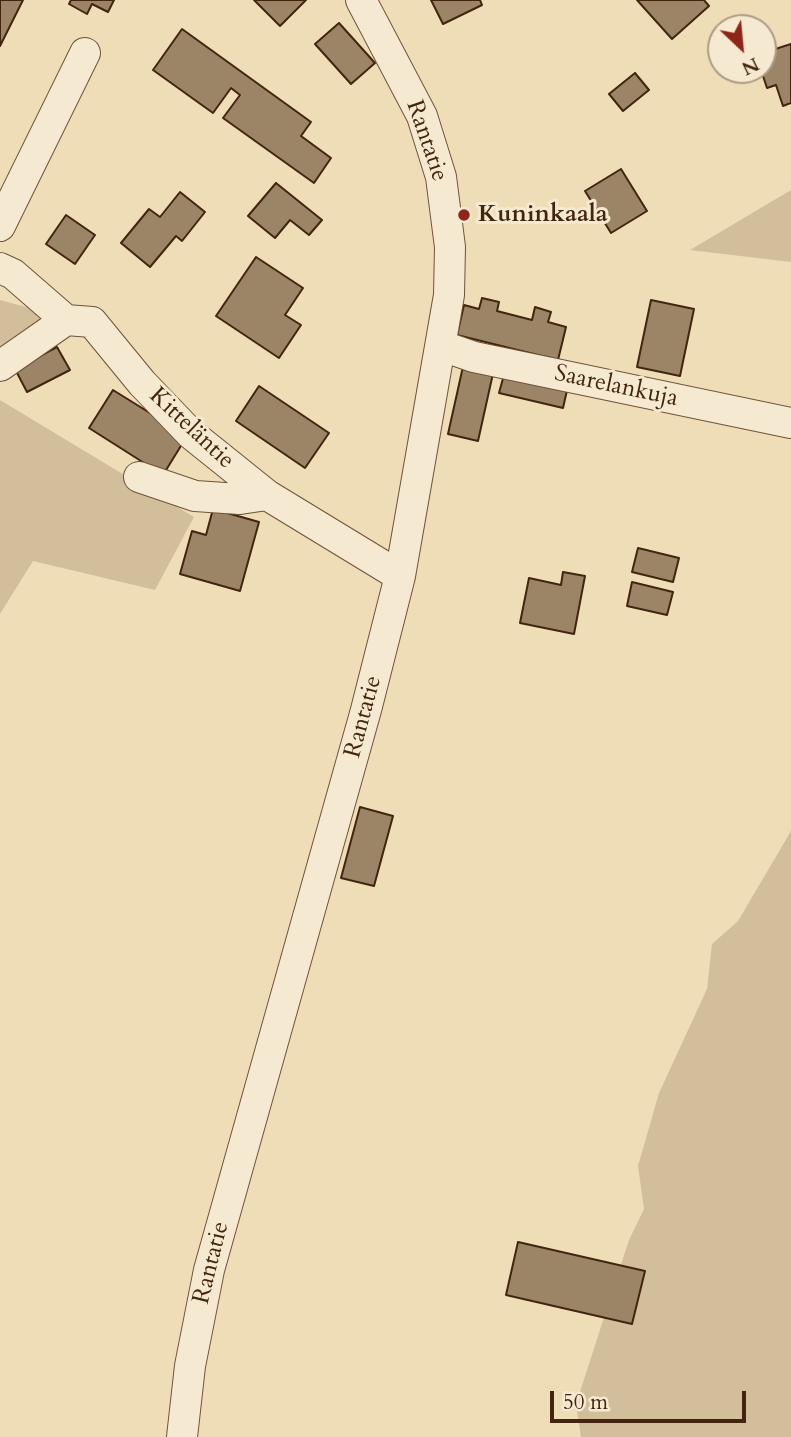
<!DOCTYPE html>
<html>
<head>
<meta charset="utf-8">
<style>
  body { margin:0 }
  #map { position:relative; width:791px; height:1437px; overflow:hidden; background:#efddb8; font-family:Cardo,serif }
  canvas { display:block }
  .north { position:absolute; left:707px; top:14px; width:70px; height:70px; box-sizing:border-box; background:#f5e9d1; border:2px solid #ae9b83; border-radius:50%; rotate:154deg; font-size:19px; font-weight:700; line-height:28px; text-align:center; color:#43250f }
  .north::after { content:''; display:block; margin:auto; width:24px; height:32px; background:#8f2418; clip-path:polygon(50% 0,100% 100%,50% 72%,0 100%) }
  .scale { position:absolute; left:550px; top:1391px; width:196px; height:32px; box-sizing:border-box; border:4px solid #43250f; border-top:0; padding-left:9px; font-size:21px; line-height:24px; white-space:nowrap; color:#43250f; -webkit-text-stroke:5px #f5e9d1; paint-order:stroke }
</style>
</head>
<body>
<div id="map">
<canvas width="791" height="1437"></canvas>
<div class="north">N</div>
<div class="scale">50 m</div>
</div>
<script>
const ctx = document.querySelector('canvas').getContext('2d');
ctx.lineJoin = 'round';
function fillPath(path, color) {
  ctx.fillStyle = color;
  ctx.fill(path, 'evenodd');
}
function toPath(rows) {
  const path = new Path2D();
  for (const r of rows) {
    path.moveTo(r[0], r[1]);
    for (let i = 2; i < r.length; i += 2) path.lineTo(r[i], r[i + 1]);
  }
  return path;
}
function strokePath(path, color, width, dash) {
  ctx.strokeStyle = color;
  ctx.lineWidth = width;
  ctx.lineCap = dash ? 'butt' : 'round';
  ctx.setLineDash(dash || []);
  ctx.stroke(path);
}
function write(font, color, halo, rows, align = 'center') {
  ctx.font = font + ' Cardo,serif';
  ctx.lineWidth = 6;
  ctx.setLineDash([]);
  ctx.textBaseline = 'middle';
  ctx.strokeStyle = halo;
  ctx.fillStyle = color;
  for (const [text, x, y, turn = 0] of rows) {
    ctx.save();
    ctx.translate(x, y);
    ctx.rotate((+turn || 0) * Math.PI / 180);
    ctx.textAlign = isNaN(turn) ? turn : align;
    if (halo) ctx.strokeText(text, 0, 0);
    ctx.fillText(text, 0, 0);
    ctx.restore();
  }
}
const green = toPath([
  [791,190,791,262,690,250],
  [0,300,48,313,0,372],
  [0,400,194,517,155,590,33,561,0,614],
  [791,831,791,1437,581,1437,576,1404,629,1240,644,1209,638,1166,659,1093,707,989,712,944,738,921]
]);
const building = toPath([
  [0,0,23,0,0,46,0,0],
  [71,0,114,0,108,12,92,4,87,14,69,4,71,0],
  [254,0,306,0,280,26,254,0],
  [431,0,480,0,482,5,443,24,431,0],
  [637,0,704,0,709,6,672,39,637,0],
  [339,23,375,63,351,84,315,44,339,23],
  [182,29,311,122,301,136,331,158,314,183,223,118,240,95,231,88,213,113,153,70,182,29],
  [791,44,791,103,783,106,776,85,767,88,761,70,763,53,791,44],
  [635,73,649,90,623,111,609,94,635,73],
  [621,169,647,211,611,233,585,191,621,169],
  [276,183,322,220,309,235,290,220,275,238,248,216,276,183],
  [180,192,205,212,182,241,176,236,150,267,121,243,149,209,160,217,180,192],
  [66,215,95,235,75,264,46,244,66,215],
  [256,257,303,288,285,315,301,325,279,358,216,316,256,257],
  [482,298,499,302,497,311,532,320,535,307,551,312,548,322,566,327,558,360,457,335,464,305,479,309,482,298],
  [651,300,694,309,680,376,637,367,651,300],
  [57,347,70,370,27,392,15,369,57,347],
  [464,362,494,369,478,441,448,434,464,362],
  [505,371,568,386,563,408,499,393,505,371],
  [259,386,329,433,305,468,236,421,259,386],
  [113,390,187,436,163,475,89,428,113,390],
  [213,509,259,522,240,591,180,574,192,531,206,535,213,509],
  [638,548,679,558,673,582,632,572,638,548],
  [563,572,585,576,574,634,520,623,529,578,561,585,563,572],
  [632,582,673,592,667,615,627,606,632,582],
  [360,807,393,816,374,886,341,878,360,807],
  [518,1242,645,1271,632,1324,506,1295,518,1242]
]);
const minor = toPath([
  [0,226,85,53],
  [0,268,13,274,66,320,92,322,142,383,191,434,267,495,400,576],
  [442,346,474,357,791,423],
  [0,366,66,320],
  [139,477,195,496,240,499,267,495],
  [182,1437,190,1366,209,1270,366,710,400,576,449,295,450,247,441,177,422,116,361,0]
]);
const markers = [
  [464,215,7,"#8f2418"]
];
const streetNames = [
  ["Rantatie",426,141,71],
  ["Saarelankuja",616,387,12],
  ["Kitteläntie",191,429,43],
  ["Rantatie",364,717,-75],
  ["Rantatie",212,1263,-76]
];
const poiNames = [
  ["Kuninkaala",478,215]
];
fillPath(green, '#d2be9b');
fillPath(building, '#9c8567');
strokePath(building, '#43250f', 2);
strokePath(minor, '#6e5339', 32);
strokePath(minor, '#f5e9d1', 30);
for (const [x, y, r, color] of markers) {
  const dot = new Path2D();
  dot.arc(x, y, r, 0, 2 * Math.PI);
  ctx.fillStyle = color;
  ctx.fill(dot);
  strokePath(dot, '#f5e9d1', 2.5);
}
write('24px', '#43250f', '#f5e9d1', streetNames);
write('bold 24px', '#43250f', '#f5e9d1', poiNames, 'left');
</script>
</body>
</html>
